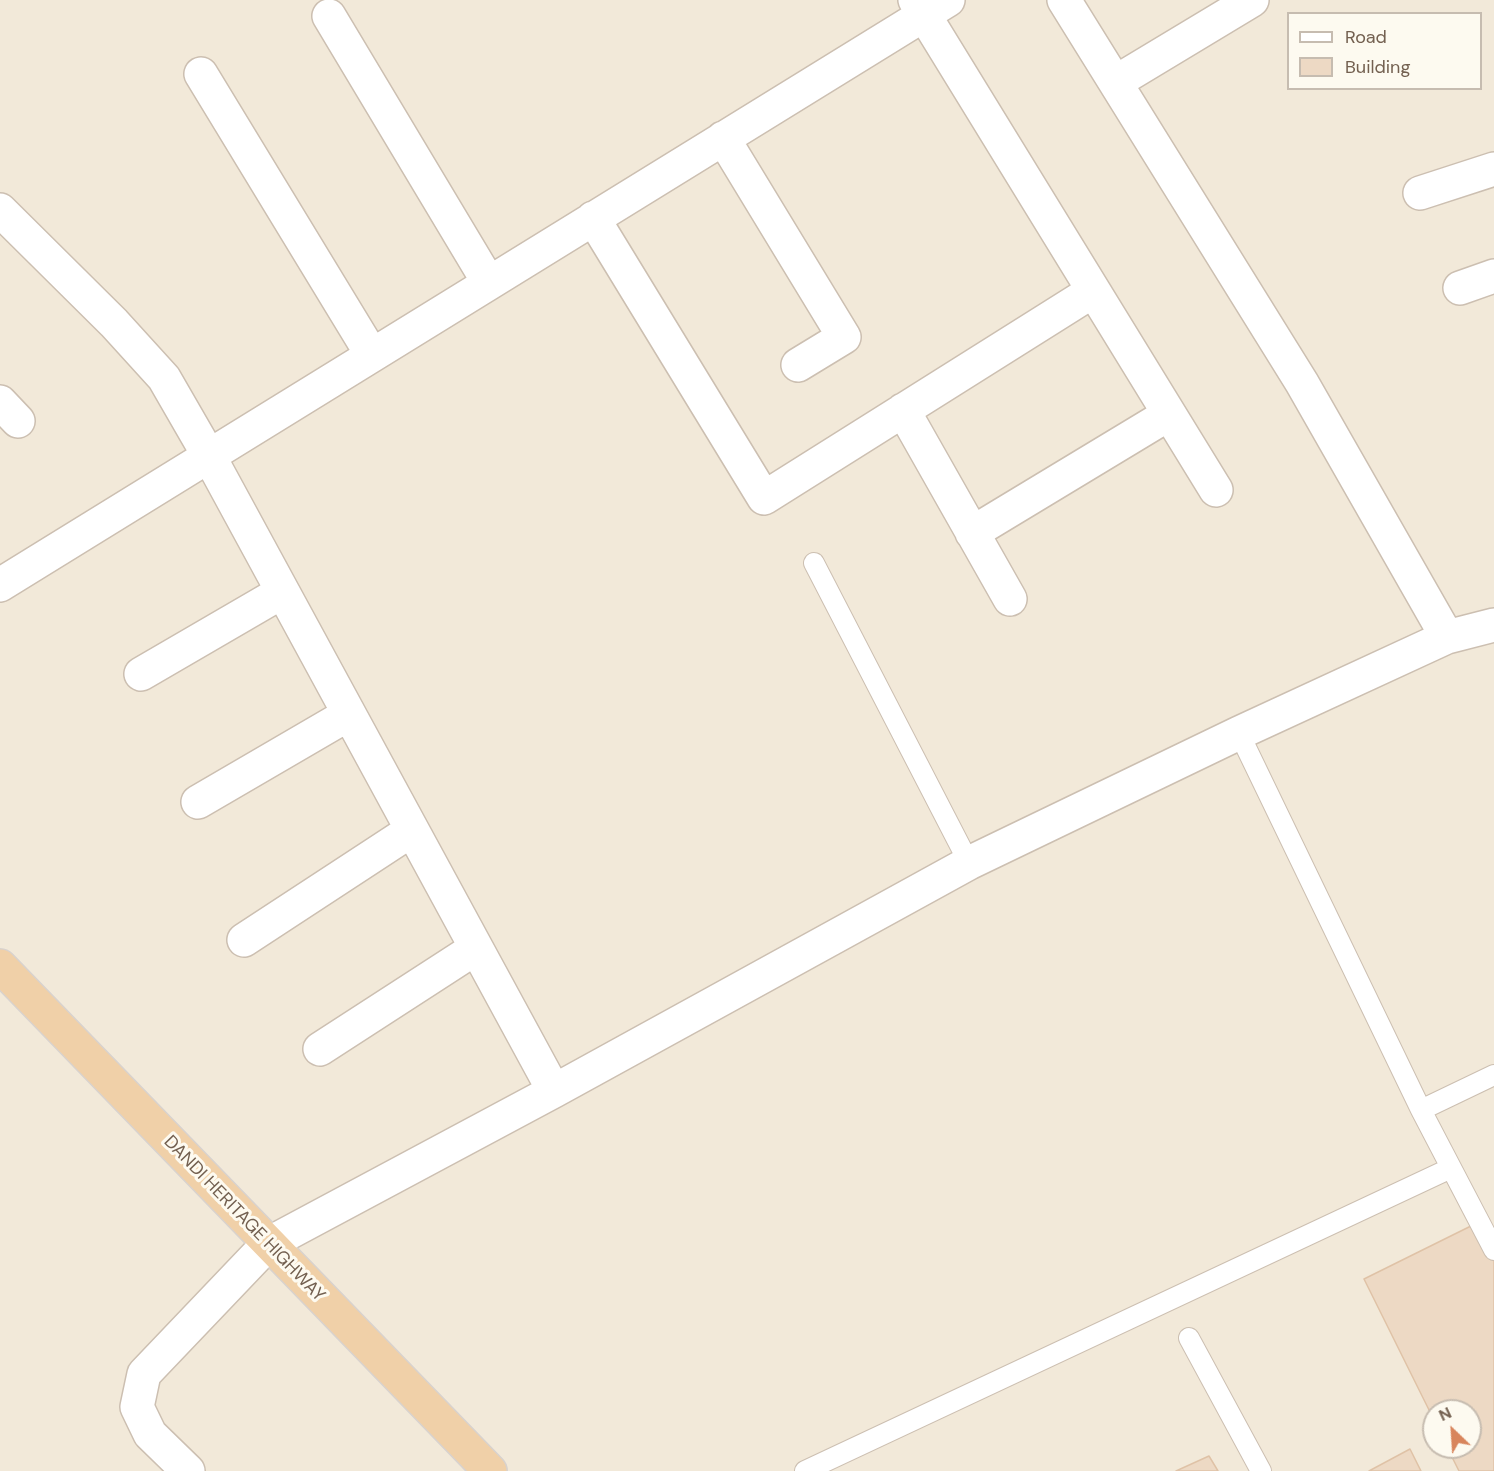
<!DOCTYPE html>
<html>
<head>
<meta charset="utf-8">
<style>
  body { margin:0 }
  #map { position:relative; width:1494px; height:1471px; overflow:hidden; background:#fbf6ea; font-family:"DM Sans",sans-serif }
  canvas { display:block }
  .legend { position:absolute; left:1287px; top:12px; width:195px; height:78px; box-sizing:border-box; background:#fdfaf0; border:2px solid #c6bcb0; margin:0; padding:8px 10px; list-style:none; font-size:18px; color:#736050 }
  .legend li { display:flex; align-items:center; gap:12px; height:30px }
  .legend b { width:30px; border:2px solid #c6bcb0 }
  .north { position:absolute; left:1422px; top:1399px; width:60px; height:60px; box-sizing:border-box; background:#fdfaf0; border:2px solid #c6bcb0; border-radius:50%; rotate:335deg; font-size:16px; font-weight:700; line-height:24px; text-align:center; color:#736050 }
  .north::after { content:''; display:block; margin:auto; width:21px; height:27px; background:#d8855c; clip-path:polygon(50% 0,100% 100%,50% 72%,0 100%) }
</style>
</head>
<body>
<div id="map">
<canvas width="1494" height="1471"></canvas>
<ul class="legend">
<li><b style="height:8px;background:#fff"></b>Road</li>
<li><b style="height:16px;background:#edd9c4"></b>Building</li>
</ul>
<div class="north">N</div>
</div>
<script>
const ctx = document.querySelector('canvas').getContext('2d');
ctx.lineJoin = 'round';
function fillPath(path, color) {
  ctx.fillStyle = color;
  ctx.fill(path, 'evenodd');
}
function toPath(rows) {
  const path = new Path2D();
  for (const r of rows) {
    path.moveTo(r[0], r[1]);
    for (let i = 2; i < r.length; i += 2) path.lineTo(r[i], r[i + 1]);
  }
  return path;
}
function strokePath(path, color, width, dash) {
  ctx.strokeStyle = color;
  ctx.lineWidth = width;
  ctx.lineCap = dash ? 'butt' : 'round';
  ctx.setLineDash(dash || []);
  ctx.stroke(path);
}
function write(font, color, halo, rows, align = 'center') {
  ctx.font = font + ' "DM Sans",sans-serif';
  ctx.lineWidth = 6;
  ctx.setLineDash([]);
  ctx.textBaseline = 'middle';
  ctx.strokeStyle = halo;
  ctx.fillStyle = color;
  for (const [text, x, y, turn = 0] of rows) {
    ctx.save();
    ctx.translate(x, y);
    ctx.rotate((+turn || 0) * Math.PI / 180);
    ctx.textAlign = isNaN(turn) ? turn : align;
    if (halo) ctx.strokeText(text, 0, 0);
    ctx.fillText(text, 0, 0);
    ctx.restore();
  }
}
const residential = toPath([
  [0,0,1494,0,1494,1471,0,1471],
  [1288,14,1480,14,1480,88,1288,88],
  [1434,1411,1470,1411,1470,1447,1434,1447]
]);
const building = toPath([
  [1479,1222,1494,1252,1494,1471,1459,1471,1447,1447,1470,1447,1470,1411,1434,1411,1434,1420,1364,1279,1479,1222],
  [1410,1449,1421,1471,1369,1471,1410,1449],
  [1209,1456,1218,1471,1176,1471,1209,1456]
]);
const service = toPath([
  [814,563,969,863],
  [1239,733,1421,1110,1494,1250],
  [1421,1110,1494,1075],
  [1189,1338,1261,1471],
  [805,1471,1451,1168]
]);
const minor = toPath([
  [915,0,1216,490],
  [1064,0,1302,383,1447,637],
  [329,16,489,283],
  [201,74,372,355],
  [1116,82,1252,0],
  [723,138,844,337,798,365],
  [1420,193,1494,169],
  [0,210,114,323,164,378,209,456,554,1091],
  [593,218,764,498,1093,291],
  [1460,288,1494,276],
  [0,402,18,421],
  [903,410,1010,599],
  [972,533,1169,414],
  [0,585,948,0],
  [141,674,282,592],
  [198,802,349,714],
  [244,940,412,830],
  [320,1049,476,948],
  [188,1471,150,1434,137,1407,144,1374,268,1244,554,1091,969,863,1239,733,1447,637,1494,625]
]);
const trunk = toPath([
  [0,966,490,1471]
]);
const streetNames = [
  ["DANDI HERITAGE HIGHWAY",244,1219,46]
];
fillPath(residential, '#f2e9d9');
fillPath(building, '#edd9c4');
strokePath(building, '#dfc2a6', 1.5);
strokePath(service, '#ccbfb1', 22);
strokePath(minor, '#ccbfb1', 36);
strokePath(trunk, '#d8d2ce', 36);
strokePath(service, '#fff', 20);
strokePath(minor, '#fff', 33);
strokePath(trunk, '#f0d0a8', 33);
write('18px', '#736050', '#fdfaf0', streetNames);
</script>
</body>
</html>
